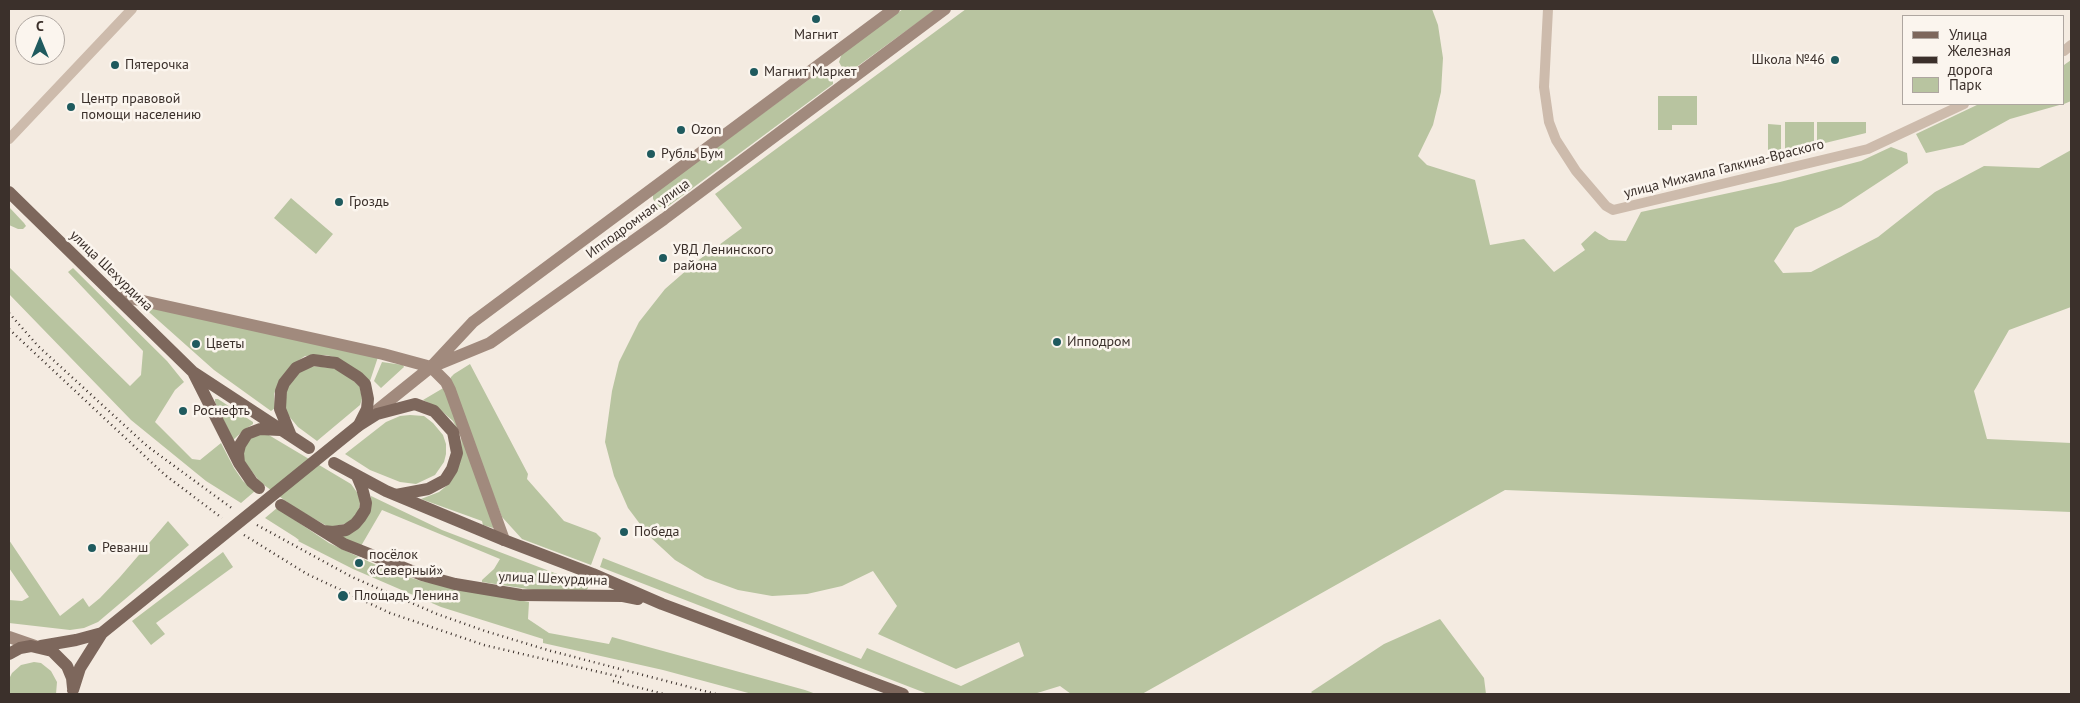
<!DOCTYPE html>
<html>
<head>
<meta charset="utf-8">
<style>
  body { margin:0 }
  #map { position:relative; width:2080px; height:703px; overflow:hidden; background:#f4ebe1; font-family:"PT Sans",sans-serif }
  canvas { display:block }
  .frame { position:absolute; inset:0; border:10px solid #3b302b; pointer-events:none }
  .legend { position:absolute; left:1902px; top:15px; width:162px; height:90px; box-sizing:border-box; background:#fbf5ee; border:1px solid #aea6a0; margin:0; padding:6px 9px; list-style:none; font-size:15px; color:#3b302b }
  .legend li { display:flex; align-items:center; gap:10px; height:25px }
  .legend b { width:25px; border:1px solid #aea6a0 }
  .north { position:absolute; left:15px; top:15px; width:50px; height:50px; box-sizing:border-box; background:#fbf5ee; border:1px solid #aea6a0; border-radius:50%; rotate:0deg; font-size:14px; font-weight:700; line-height:20px; text-align:center; color:#3b302b }
  .north::after { content:''; display:block; margin:auto; width:18px; height:22px; background:#1f5a5e; clip-path:polygon(50% 0,100% 100%,50% 72%,0 100%) }
</style>
</head>
<body>
<div id="map">
<canvas width="2080" height="703"></canvas>
<div class="frame"></div>
<ul class="legend">
<li><b style="height:6px;background:#7d675c"></b>Улица</li>
<li><b style="height:6px;background:#3b302b"></b>Железная дорога</li>
<li><b style="height:14px;background:#b8c4a0"></b>Парк</li>
</ul>
<div class="north">С</div>
</div>
<script>
const ctx = document.querySelector('canvas').getContext('2d');
ctx.lineJoin = 'round';
function fillPath(path, color) {
  ctx.fillStyle = color;
  ctx.fill(path, 'evenodd');
}
function toPath(rows) {
  const path = new Path2D();
  for (const r of rows) {
    path.moveTo(r[0], r[1]);
    for (let i = 2; i < r.length; i += 2) path.lineTo(r[i], r[i + 1]);
  }
  return path;
}
function strokePath(path, color, width, dash) {
  ctx.strokeStyle = color;
  ctx.lineWidth = width;
  ctx.lineCap = dash ? 'butt' : 'round';
  ctx.setLineDash(dash || []);
  ctx.stroke(path);
}
function write(font, color, halo, rows, align = 'center') {
  ctx.font = font + ' "PT Sans",sans-serif';
  ctx.lineWidth = 5;
  ctx.setLineDash([]);
  ctx.textBaseline = 'middle';
  ctx.strokeStyle = halo;
  ctx.fillStyle = color;
  for (const [text, x, y, turn = 0] of rows) {
    ctx.save();
    ctx.translate(x, y);
    ctx.rotate((+turn || 0) * Math.PI / 180);
    ctx.textAlign = isNaN(turn) ? turn : align;
    if (halo) ctx.strokeText(text, 0, 0);
    ctx.fillText(text, 0, 0);
    ctx.restore();
  }
}
const green = toPath([
  [903,9,936,9,851,71,844,71,839,62,842,53],
  [966,9,1432,9,1438,25,1443,58,1441,92,1433,125,1418,156,1427,165,1475,180,1490,245,1524,239,1554,272,1585,250,1581,244,1595,231,1609,240,1626,241,1641,212,1780,182,1861,161,1891,147,1907,153,1908,163,1841,207,1795,228,1774,261,1783,273,1811,272,1878,237,1935,192,1984,166,2039,168,2071,150,2071,307,2009,330,1974,391,1987,439,2071,443,2071,512,1505,490,1142,694,1071,694,1060,686,1034,694,928,694,600,567,603,558,861,659,867,648,961,686,1024,656,1019,642,956,669,878,634,897,606,873,571,842,586,807,594,772,596,738,590,705,578,675,560,649,536,628,508,614,476,605,442,612,391,619,362,639,322,665,289,696,262,742,228,715,194],
  [2071,60,2071,101,2064,104,2064,65],
  [822,70,831,71,833,76,833,84,667,207,659,207,653,199,653,194],
  [1658,96,1697,96,1697,125,1672,125,1672,130,1658,130],
  [1979,104,2063,104,2010,119,1963,145,1926,153,1916,134],
  [1785,122,1814,122,1814,146,1785,152],
  [1817,122,1866,122,1866,133,1817,145],
  [1768,124,1781,125,1781,150,1768,150],
  [291,198,333,234,316,254,274,218],
  [9,207,24,223,26,226,23,229,18,229,9,225],
  [9,267,130,386,141,375,143,351,68,272,73,268,167,361,184,382,175,390,155,422,192,459,200,460,221,443,234,468,243,481,255,491,241,503,206,481,131,420,9,294],
  [141,305,378,357,370,381,338,358,326,355,305,356,293,364,280,380,274,394,275,408,271,411,214,370],
  [382,362,403,365,404,367,381,388,374,381],
  [470,364,528,474,527,479,564,521,596,533,601,538,591,565,522,539,502,517,450,383,451,377,454,374],
  [311,366,333,368,345,373,360,387,362,399,360,405,317,441,298,427,288,415,285,407,287,388,299,372],
  [445,387,494,527,493,528,483,525,482,521,421,499,439,492,450,483,462,454,461,437,453,421,437,407,423,400],
  [215,399,218,399,253,422,253,424,244,430,233,440,215,402],
  [410,415,424,416,433,423,443,435,446,444,446,454,444,462,435,475,416,484,400,482,370,470,345,454,386,422,400,416],
  [267,434,351,484,361,498,358,513,348,523,335,526,327,526,295,508,260,482,244,461,243,450,252,436],
  [371,496,442,530,586,585,588,588,586,591,534,590,482,582,482,580,494,569,500,559,382,510,361,546,341,537,371,505],
  [277,508,329,543,389,571,421,581,529,602,528,619,549,633,609,644,612,637,805,690,816,694,752,694,663,670,543,643,543,639,441,607,353,569,298,541,299,540,295,537,265,518],
  [168,521,189,545,98,622,84,628,70,630,9,623,9,600,22,601,29,597,9,568,9,540,60,616,83,598,89,607,100,598,120,577],
  [223,552,233,567,156,623,165,634,151,645,132,621],
  [1440,619,1484,678,1486,694,1313,694,1311,692,1384,644],
  [34,662,41,663,51,671,57,682,56,694,9,694,9,679,12,673,21,665]
]);
const street = toPath([
  [1548,9,1544,87,1549,122,1556,140,1576,171,1606,206,1613,210,1868,149,1964,104],
  [2064,51,2071,45],
  [9,139,132,9]
]);
const secondary = toPath([
  [116,295,383,354,431,367,446,382,450,390,504,540],
  [434,366,490,343,664,219,945,9],
  [370,416,431,367,473,322,894,9],
  [9,637,35,646]
]);
const primary = toPath([
  [9,192,193,372,309,448],
  [194,374,239,463,252,482,259,488],
  [358,426,377,414,415,404,434,411,453,432,457,453,452,469,445,480,428,489,396,495],
  [291,436,280,409,281,391,284,383,296,368,313,360,336,363,358,377,365,384,368,399,367,409,359,425],
  [239,463,238,453,240,445,247,434,260,429,280,430],
  [334,463,386,491,504,540,593,574,662,604,903,694],
  [281,505,344,544,422,575,455,584,521,595,623,596,638,599],
  [323,531,333,532,346,530,355,524,360,518,365,510,366,503,362,488,357,476],
  [41,646,76,640,102,633],
  [9,654,20,648,31,646,52,651,67,666,72,678,73,688],
  [73,690,80,668,102,633,185,566]
]);
const rail = toPath([
  [9,313,38,346,147,446,233,509],
  [9,329,165,475,222,518],
  [257,525,352,577,437,614,485,631,551,651,716,694],
  [244,535,307,574,390,613,484,645,625,678],
  [613,681,664,694]
]);
const primaryBridge = toPath([
  [185,566,358,426]
]);
const markers = [
  [816,19,5,"#1f5a5e"],
  [1835,60,5,"#1f5a5e"],
  [115,65,5,"#1f5a5e"],
  [754,72,5,"#1f5a5e"],
  [71,107,5,"#1f5a5e"],
  [681,130,5,"#1f5a5e"],
  [651,154,5,"#1f5a5e"],
  [339,202,5,"#1f5a5e"],
  [663,258,5,"#1f5a5e"],
  [1057,342,5,"#1f5a5e"],
  [196,344,5,"#1f5a5e"],
  [183,411,5,"#1f5a5e"],
  [624,532,5,"#1f5a5e"],
  [92,548,5,"#1f5a5e"],
  [359,563,5,"#1f5a5e"],
  [343,596,6,"#1f5a5e"]
];
const poiNames = [
  ["Магнит",816,35,"center"],
  ["Школа №46",1825,60,"right"],
  ["Пятерочка",125,65],
  ["Магнит Маркет",764,72],
  ["Центр правовой",81,99],
  ["помощи населению",81,115],
  ["Ozon",691,130],
  ["Рубль Бум",661,154],
  ["Гроздь",349,202],
  ["УВД Ленинского",673,250],
  ["района",673,266],
  ["Ипподром",1067,342],
  ["Цветы",206,344],
  ["Роснефть",193,411],
  ["Победа",634,532],
  ["Реванш",102,548],
  ["посёлок",369,555],
  ["«Северный»",369,571],
  ["Площадь Ленина",354,596]
];
const streetNames = [
  ["улица Михаила Галкина-Враского",1724,169,-14],
  ["Ипподромная улица",638,219,-36],
  ["улица Шехурдина",111,271,44],
  ["улица Шехурдина",553,579,2]
];
fillPath(green, '#b8c4a0');
strokePath(street, '#cdbbac', 10);
strokePath(secondary, '#a18a7d', 12);
strokePath(primary, '#7d675c', 12);
strokePath(rail, '#3b302b', 2.5, [1, 4]);
strokePath(primaryBridge, '#7d675c', 12);
for (const [x, y, r, color] of markers) {
  const dot = new Path2D();
  dot.arc(x, y, r, 0, 2 * Math.PI);
  ctx.fillStyle = color;
  ctx.fill(dot);
  strokePath(dot, '#fbf5ee', 2);
}
write('14px', '#3b302b', '#fbf5ee', poiNames, 'left');
write('14px', '#3b302b', '#fbf5ee', streetNames);
</script>
</body>
</html>
